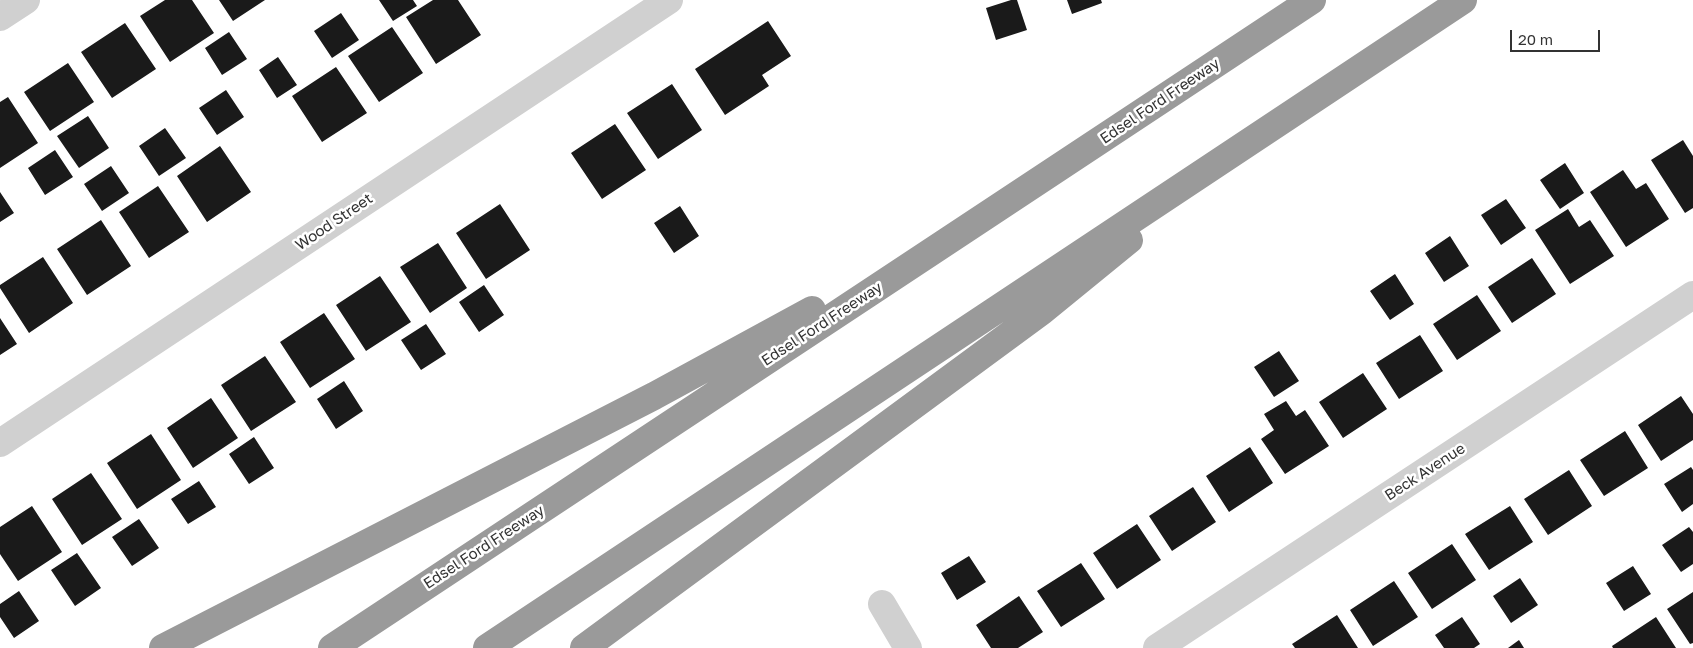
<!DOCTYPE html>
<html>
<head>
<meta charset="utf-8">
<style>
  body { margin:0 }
  #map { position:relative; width:1693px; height:648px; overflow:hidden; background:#fff; font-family:"Golos Text",sans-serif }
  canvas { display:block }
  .scale { position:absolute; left:1510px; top:30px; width:90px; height:22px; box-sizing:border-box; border:2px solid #333; border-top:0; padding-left:6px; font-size:15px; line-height:18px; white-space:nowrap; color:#333; -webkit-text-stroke:4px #fff; paint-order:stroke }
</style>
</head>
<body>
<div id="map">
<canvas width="1693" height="648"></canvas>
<div class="scale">20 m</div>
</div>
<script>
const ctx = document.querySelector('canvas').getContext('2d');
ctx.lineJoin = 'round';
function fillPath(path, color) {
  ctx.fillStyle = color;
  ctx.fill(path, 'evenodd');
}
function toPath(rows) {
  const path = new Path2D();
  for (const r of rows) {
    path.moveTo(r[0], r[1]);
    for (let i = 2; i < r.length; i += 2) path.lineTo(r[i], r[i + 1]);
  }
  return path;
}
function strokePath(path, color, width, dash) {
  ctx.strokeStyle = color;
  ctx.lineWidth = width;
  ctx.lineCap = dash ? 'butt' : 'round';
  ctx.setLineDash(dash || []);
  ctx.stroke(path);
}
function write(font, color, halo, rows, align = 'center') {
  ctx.font = font + ' "Golos Text",sans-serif';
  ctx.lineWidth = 5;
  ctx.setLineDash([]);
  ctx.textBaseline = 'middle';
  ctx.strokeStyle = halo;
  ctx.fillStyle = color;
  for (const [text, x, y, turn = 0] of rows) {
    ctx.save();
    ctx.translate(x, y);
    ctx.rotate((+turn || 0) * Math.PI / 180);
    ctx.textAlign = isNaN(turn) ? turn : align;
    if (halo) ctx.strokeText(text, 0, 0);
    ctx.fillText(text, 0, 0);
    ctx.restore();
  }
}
const building = toPath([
  [165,0,192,0,214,33,170,62,140,16],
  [219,0,265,0,233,21],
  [379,0,413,0,417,6,393,21],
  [433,0,458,0,481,35,436,64,406,17],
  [1011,0,1017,0,1027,30,996,40,986,8],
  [1067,0,1101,0,1102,3,1072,14],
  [341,13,359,40,332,58,314,31],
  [768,21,791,56,762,75,769,86,725,115,695,69],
  [125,23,156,69,112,98,81,52],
  [392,27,423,73,379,102,348,56],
  [229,32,247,59,222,75,205,48],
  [278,57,297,85,277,98,259,70],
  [68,63,94,102,50,131,24,92],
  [336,67,367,113,322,142,292,96],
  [672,84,702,130,658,159,627,113],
  [226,90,244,117,217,135,199,108],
  [8,97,38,143,0,168,0,102],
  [88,116,109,148,79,168,57,136],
  [615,124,646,170,602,199,571,153],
  [165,128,186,158,159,176,139,146],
  [1683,140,1693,156,1693,208,1685,213,1651,160],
  [220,146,251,192,207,222,177,176],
  [55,150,73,177,45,195,28,168],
  [1565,163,1584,193,1560,209,1540,180],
  [111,166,129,193,102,211,84,184],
  [1623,170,1636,189,1646,183,1669,219,1626,247,1590,192],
  [158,186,189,232,149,258,119,212],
  [0,192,14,213,0,222],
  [1506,199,1526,228,1501,245,1481,215],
  [500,204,530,250,486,279,456,233],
  [680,206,699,236,674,253,654,223],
  [1568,209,1579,227,1590,220,1614,256,1570,284,1535,230],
  [101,220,131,266,87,295,57,249],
  [1450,236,1469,266,1444,282,1425,253],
  [438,243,467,288,430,313,400,267],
  [43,257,73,303,29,333,0,288,0,285],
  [1532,258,1556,294,1512,323,1488,287],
  [1395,274,1414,304,1390,320,1370,291],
  [380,276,411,322,366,351,336,305],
  [484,285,504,315,479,332,459,302],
  [1477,295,1501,331,1457,360,1433,324],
  [324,313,355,359,310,388,280,342],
  [0,318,17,344,0,355],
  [426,324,446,354,421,370,401,340],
  [1420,335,1443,371,1399,399,1376,363],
  [1279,351,1299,381,1274,397,1254,367],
  [265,356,296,402,251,431,221,385],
  [1363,373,1387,409,1343,438,1319,402],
  [344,381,363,411,336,429,317,399],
  [1681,396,1693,414,1693,440,1661,461,1638,425],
  [211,398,238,438,193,468,167,428],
  [1286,401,1296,416,1305,410,1329,446,1285,474,1261,439,1274,430,1264,414],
  [1625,431,1648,468,1604,496,1580,460],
  [151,434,181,480,137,509,107,463],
  [254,437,274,468,249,484,229,454],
  [1250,447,1273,483,1229,512,1206,476],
  [1691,467,1693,470,1693,504,1682,512,1664,484],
  [1569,470,1592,506,1548,535,1524,499],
  [91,473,122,519,82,545,52,499],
  [199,481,216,507,188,524,171,499],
  [1193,487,1216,522,1172,551,1149,516],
  [32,506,62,552,18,581,0,554,0,527],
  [1510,506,1533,542,1489,570,1465,534],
  [139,519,159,548,132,566,112,537],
  [1137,524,1161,560,1117,589,1093,553],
  [1689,527,1693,532,1693,564,1681,572,1662,545],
  [1452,544,1476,580,1432,609,1408,573],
  [77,553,101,588,75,606,51,570],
  [969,556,986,582,957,600,941,573],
  [1081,563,1105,599,1061,627,1037,591],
  [1633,566,1651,594,1624,611,1606,583],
  [1520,578,1538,605,1511,623,1493,596],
  [1394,581,1418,617,1373,646,1350,610],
  [19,591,39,621,14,638,0,617,0,604],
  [1693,592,1693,643,1690,644,1667,609],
  [1019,596,1043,632,1018,648,991,648,976,625],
  [1337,615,1358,648,1295,648,1292,644],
  [1462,617,1480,644,1474,648,1444,648,1435,635],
  [1656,617,1676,648,1613,648,1612,646],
  [1519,640,1524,648,1508,648]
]);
const street = toPath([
  [0,17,26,0],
  [0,443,669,0],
  [882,604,908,648],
  [1157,648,1693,295]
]);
const highway = toPath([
  [163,648,654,396,812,310],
  [332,648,1312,0],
  [487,648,1463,0],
  [584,648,1042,311,1129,240]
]);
const streetNames = [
  ["Edsel Ford Freeway",1160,101,-34],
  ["Wood Street",334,222,-34],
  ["Edsel Ford Freeway",822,324,-33],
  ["Beck Avenue",1425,472,-33],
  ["Edsel Ford Freeway",484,547,-33]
];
fillPath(building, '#1a1a1a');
strokePath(street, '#d0d0d0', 28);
strokePath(highway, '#9a9a9a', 28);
write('15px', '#333', '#fff', streetNames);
</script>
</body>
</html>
